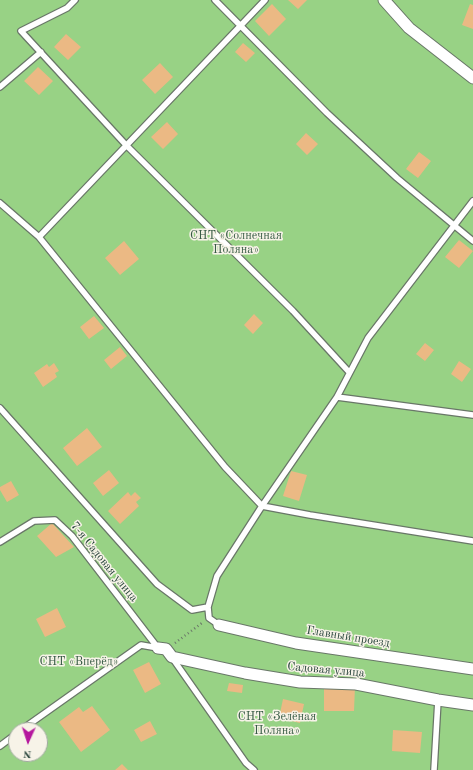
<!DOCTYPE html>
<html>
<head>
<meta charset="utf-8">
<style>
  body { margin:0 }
  #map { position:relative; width:473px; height:770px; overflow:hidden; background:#f3e4ca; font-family:"Old Standard TT",serif }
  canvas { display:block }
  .north { position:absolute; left:8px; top:722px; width:40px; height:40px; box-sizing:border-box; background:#f7f3e8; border:1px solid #a1aaa0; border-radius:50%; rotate:183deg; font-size:11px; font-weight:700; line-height:16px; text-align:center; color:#1f3d34 }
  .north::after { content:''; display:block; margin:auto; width:14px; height:18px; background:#b5179e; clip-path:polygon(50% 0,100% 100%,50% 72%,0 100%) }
</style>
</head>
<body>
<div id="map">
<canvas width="473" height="770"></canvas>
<div class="north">N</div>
</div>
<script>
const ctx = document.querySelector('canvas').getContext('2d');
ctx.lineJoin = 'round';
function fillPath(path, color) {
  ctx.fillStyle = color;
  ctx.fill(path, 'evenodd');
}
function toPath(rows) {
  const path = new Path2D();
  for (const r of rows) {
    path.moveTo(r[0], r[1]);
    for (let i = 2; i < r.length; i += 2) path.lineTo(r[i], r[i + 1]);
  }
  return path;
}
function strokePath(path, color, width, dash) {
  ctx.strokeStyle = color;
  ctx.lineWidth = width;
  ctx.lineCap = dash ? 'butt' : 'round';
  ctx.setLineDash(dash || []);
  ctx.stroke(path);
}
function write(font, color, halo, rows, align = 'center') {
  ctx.font = font + ' "Old Standard TT",serif';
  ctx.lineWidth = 3;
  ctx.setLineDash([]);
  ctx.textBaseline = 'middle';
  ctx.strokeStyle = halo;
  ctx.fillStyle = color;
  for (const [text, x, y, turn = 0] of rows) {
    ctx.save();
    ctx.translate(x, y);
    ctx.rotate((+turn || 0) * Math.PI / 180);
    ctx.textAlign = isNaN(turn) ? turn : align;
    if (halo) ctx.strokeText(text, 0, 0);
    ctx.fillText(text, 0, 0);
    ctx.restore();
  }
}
const green = toPath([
  [0,0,473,0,473,770,0,770],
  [16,730,40,730,40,754,16,754]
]);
const building = toPath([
  [288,0,307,0,298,9],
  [272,4,286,19,269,36,255,21],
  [470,4,473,5,473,29,462,25],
  [66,34,81,47,68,60,54,47],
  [243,43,255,53,246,62,235,52],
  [160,63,173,77,155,94,142,80],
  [38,67,53,81,39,95,24,81],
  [167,122,178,134,163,149,151,137],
  [306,133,318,144,307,155,296,144],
  [419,152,431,161,418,178,406,169],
  [459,240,473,251,459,268,445,257],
  [124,241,139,259,120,275,105,258],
  [254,314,263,323,253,334,244,325],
  [94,316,104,328,89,339,80,327],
  [425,343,434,350,425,361,416,354],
  [120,347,127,356,111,369,104,360],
  [459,361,471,369,462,382,451,374],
  [54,363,59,371,55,373,57,377,43,387,34,373,47,364,49,367],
  [87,428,102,447,77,466,63,448],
  [109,470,119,483,103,496,93,483],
  [291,471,307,475,299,501,283,496],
  [11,481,19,495,7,502,0,490,0,487],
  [128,492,131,496,135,492,141,498,136,502,139,506,120,524,108,511],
  [52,523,74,547,56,557,37,536],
  [57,608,66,627,45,637,36,619],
  [149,662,161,684,145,693,133,670],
  [229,683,243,685,242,693,227,691],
  [324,686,355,686,354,711,324,711],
  [283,699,304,704,300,723,279,718],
  [92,706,110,730,81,752,59,722,79,707,83,712],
  [150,721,157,734,141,742,134,730],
  [393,730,422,732,420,753,392,751],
  [122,764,128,770,115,770]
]);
const path = toPath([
  [175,643,202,623]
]);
const service = toPath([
  [75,0,67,8,21,31,126,145,293,311,349,372],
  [215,0,327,113,397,178,473,241],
  [0,87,41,52],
  [0,203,39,237,225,467,262,506,310,515,473,541],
  [39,237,265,0],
  [337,397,473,415],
  [0,408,157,584,192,610,208,607],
  [0,542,34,521,55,520,72,536,158,648],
  [219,625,209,618,208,607,217,576,262,506,337,397,368,338,473,201],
  [173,659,246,763,254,770],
  [21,730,141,645,158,648],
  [0,746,16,734],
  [434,770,438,700]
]);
const minor = toPath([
  [384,0,409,28,473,78],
  [219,625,296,643,473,669],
  [158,648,166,649,172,657,245,673,300,682,356,684,438,700,473,705]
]);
const parkNames = [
  ["СНТ «Солнечная",236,236],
  ["Поляна»",236,250],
  ["СНТ «Вперёд»",79,662],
  ["СНТ «Зелёная",277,717],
  ["Поляна»",277,731]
];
const streetNames = [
  ["7-я Садовая улица",104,562,51],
  ["Главный проезд",348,637,9],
  ["Садовая улица",326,670,5]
];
fillPath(green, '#98d285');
fillPath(building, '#ebb984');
strokePath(service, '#697768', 8);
strokePath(minor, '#697768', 13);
strokePath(path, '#697768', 2.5, [1, 3]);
strokePath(service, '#fff', 5.5);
strokePath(minor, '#fff', 11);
write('12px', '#375b44', '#f7f3e8', parkNames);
write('12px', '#1f3d34', '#f7f3e8', streetNames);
</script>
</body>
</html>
